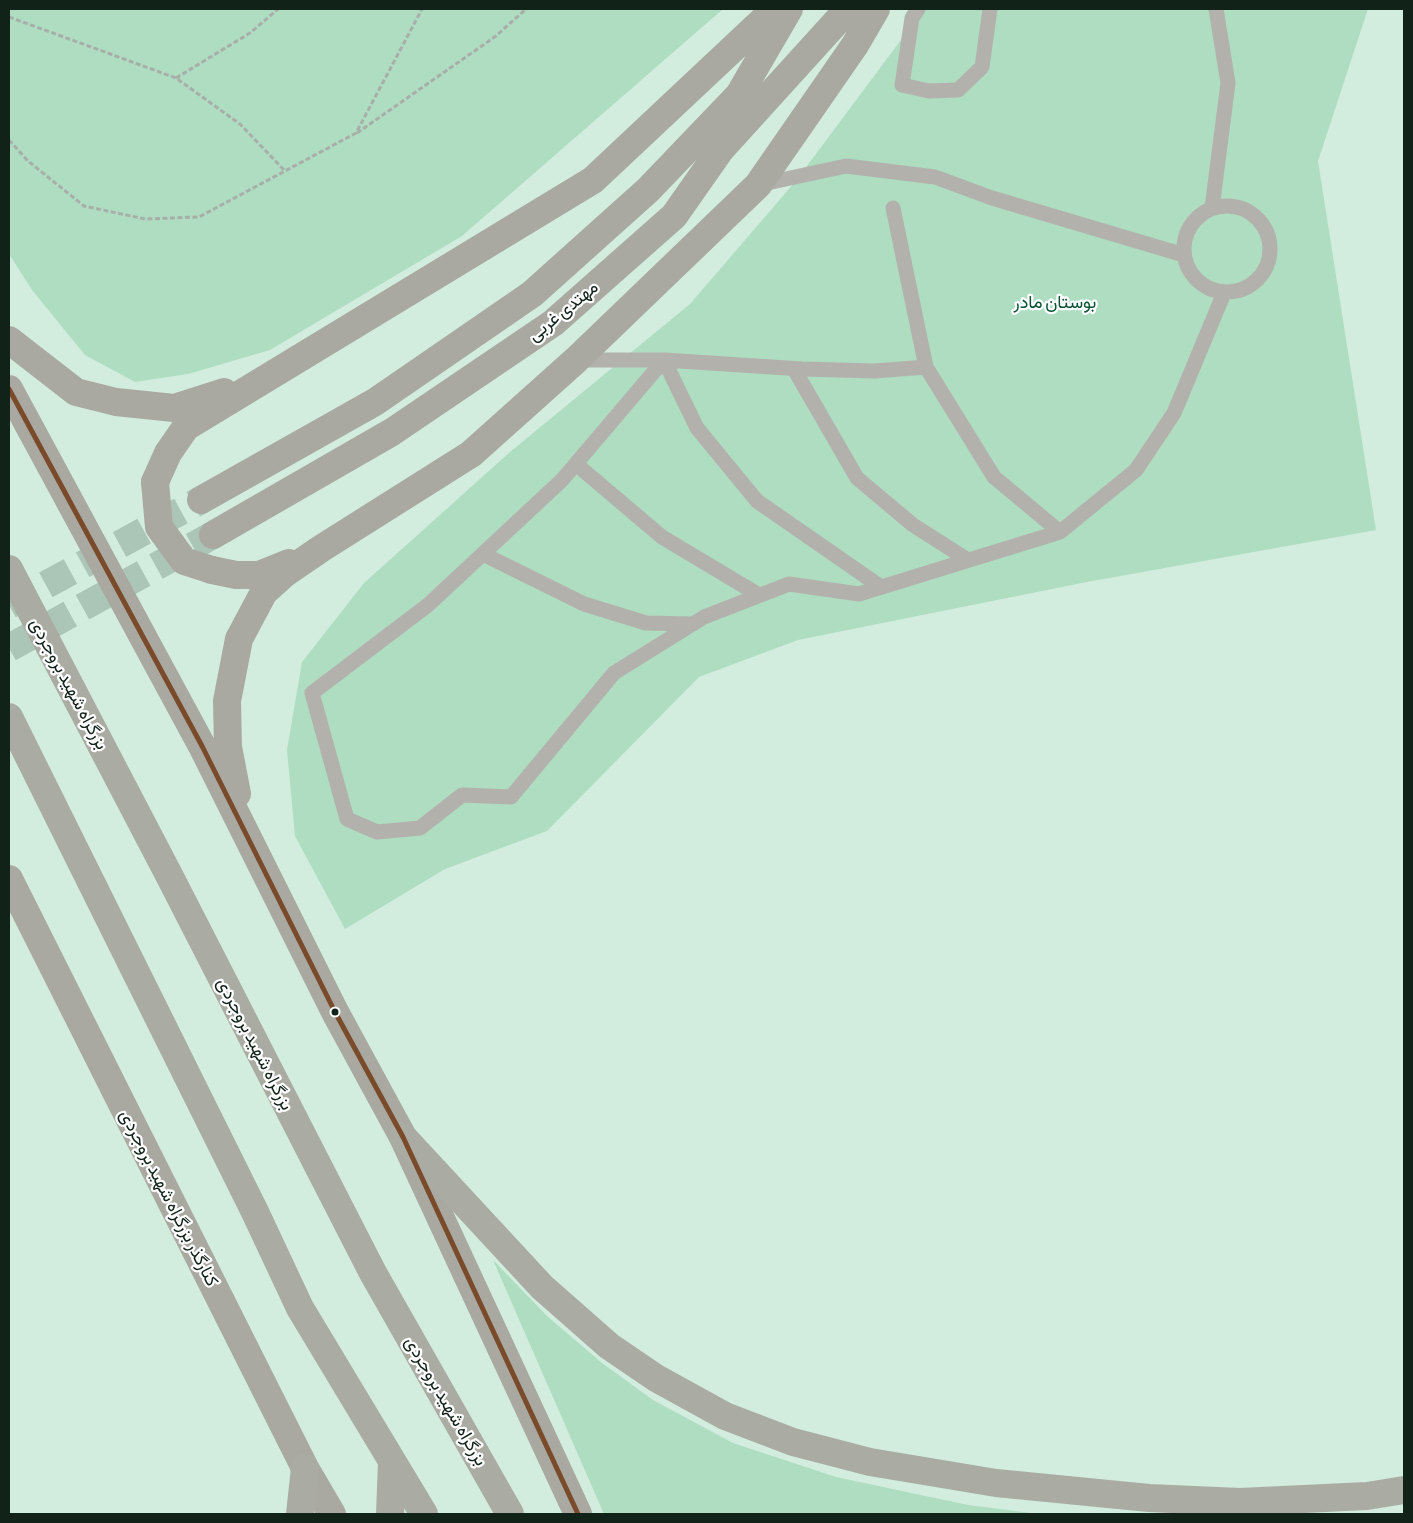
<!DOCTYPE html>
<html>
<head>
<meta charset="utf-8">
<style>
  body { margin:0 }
  #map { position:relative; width:1413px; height:1523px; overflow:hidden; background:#d2eddd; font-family:"Asap Condensed",sans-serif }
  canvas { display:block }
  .frame { position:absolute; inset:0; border:10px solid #112319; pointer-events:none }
</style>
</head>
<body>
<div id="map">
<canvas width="1413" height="1523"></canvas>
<div class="frame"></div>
</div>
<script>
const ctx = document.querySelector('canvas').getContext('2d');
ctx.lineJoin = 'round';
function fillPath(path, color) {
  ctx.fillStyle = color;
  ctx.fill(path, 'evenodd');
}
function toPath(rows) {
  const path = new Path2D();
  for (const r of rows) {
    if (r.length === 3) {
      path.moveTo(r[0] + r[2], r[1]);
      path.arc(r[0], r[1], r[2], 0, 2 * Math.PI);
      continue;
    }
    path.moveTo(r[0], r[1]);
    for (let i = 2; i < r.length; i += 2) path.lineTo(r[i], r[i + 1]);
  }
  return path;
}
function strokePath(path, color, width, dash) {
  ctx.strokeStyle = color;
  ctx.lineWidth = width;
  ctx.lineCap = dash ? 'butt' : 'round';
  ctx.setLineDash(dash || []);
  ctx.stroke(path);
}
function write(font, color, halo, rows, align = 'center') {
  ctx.font = font + ' "Asap Condensed",Vazirmatn,sans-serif';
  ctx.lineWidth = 4.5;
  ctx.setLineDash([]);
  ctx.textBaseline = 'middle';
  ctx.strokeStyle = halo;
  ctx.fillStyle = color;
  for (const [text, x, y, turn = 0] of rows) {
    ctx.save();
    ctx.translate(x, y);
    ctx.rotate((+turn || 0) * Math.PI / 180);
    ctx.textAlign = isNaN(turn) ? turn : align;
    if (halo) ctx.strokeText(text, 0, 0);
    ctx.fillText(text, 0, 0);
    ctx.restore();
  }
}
const green = toPath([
  [9,9,723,9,462,236,270,350,188,374,135,382,85,355,32,290,9,254],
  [924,9,1368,9,1318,161,1376,530,1087,582,798,640,699,677,547,831,445,869,345,929,295,836,287,750,302,662,364,583,510,452,690,304,795,182],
  [493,1260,547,1316,602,1363,653,1400,733,1443,836,1477,968,1505,1039,1514,604,1514]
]);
const primaryTunnel = toPath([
  [9,605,201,500],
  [9,648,213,535]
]);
const path = toPath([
  [9,17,176,78,240,124,285,171],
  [176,78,250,33,278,9],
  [357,133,496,36,526,9],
  [9,140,28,161,84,206,145,219,199,217,356,133,422,9]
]);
const service = toPath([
  [918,9,912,18,902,85,929,91,958,90,982,67,990,9],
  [758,185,846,166,935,177,992,198,1184,255],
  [1227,249,43],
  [893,208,926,367],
  [1212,208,1228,83,1216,9],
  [577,360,664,360,697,428,757,501,881,587],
  [794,369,857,478,913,525,968,560],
  [576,464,662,537,759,595],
  [1060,532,994,477,926,367,875,371,802,369,664,360,562,480,428,605,312,693,347,819,377,832,420,828,462,795,511,797,614,673,704,617,789,584,859,594,1060,532,1136,470,1174,413,1224,293],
  [483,554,584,604,646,623,693,624]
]);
const primary = toPath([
  [9,340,76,392,116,402,174,408,224,392],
  [9,389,202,746,335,1012,403,1137,578,1514],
  [155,482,168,453,186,427,593,180,775,9],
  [201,500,375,402,532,294,648,190,739,95,789,9],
  [213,535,392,432,553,323,674,216,721,149,848,9],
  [212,570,236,575,259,575,289,563],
  [237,794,228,747,227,701,239,639,264,592,284,574,322,548,471,454,576,360,758,185,855,45,876,9],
  [9,879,305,1468,332,1514]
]);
const trunk = toPath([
  [9,569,169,875,373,1273,510,1514],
  [9,717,255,1212,300,1308,424,1514],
  [403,1137,542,1287,609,1346,656,1378,725,1416,793,1442,870,1462,996,1483,1149,1498,1240,1502,1367,1496,1404,1490],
  [300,1514,305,1468],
  [390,1514,392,1462]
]);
const primaryBridge = toPath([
  [155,482,159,527,184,561,212,570]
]);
const bus1 = toPath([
  [9,389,202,746,335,1012,403,1137,578,1514]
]);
const markers = [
  [335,1012,4.5,"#112319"]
];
const parkNames = [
  ["بوستان مادر",1055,302]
];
const streetNames = [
  ["مهتدی غربی",563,311,-39],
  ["بزرگراه شهید بروجردی",69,684,62],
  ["بزرگراه شهید بروجردی",255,1044,63],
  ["کنارگذر بزرگراه شهید بروجردی",169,1198,63],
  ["بزرگراه شهید بروجردی",446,1401,60]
];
fillPath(green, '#aeddc2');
strokePath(primaryTunnel, '#abc5b6', 28, [28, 14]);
strokePath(path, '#a8afa7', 3, [5, 2.5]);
strokePath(service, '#b3b1ac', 15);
strokePath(primary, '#a9a9a2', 28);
strokePath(trunk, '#aaaca4', 28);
strokePath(primaryBridge, '#a9a9a2', 28);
strokePath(bus1, '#7a4b2a', 5);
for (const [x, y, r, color] of markers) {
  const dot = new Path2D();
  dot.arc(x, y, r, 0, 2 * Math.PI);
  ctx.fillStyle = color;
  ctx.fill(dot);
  strokePath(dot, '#fff', 2);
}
write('18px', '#095333', '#fff', parkNames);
write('18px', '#112319', '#fff', streetNames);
</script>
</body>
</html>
